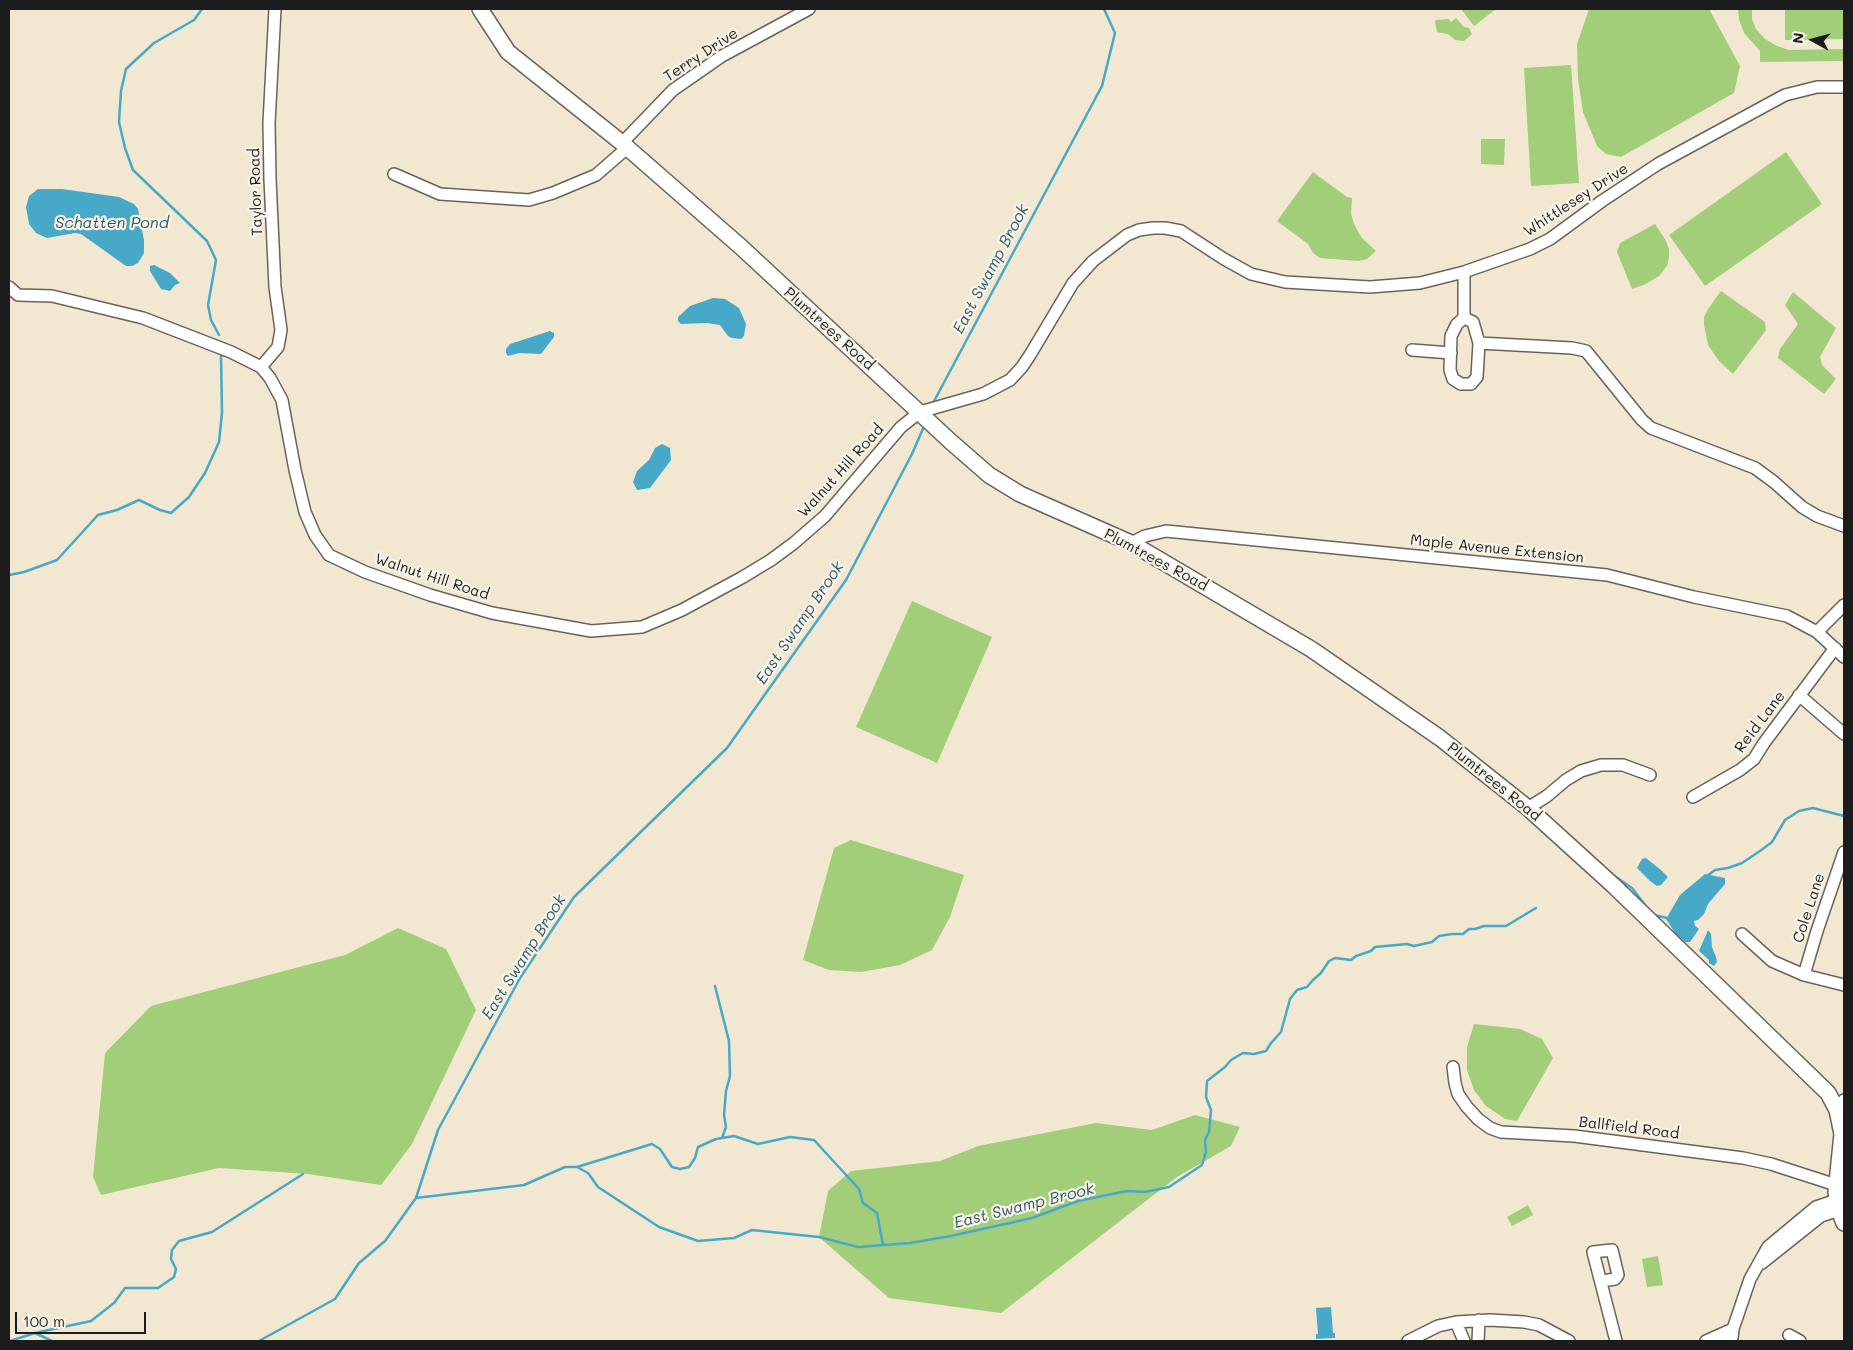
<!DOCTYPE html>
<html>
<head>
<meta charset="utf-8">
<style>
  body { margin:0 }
  #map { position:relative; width:1853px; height:1350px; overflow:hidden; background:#f2e8d2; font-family:Mali,sans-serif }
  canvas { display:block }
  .frame { position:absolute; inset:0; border:10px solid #1c1c1c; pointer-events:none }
  .north { position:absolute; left:1788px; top:15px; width:50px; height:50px; -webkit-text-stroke:4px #f7f3e8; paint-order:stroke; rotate:277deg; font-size:14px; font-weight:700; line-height:20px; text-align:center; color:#1c1c1c }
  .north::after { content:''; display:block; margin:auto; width:18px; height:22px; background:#1c1c1c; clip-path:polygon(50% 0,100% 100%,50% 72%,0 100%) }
  .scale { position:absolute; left:15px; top:1312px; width:131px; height:22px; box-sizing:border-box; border:2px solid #1c1c1c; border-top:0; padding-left:6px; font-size:15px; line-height:18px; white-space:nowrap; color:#1c1c1c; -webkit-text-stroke:4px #f7f3e8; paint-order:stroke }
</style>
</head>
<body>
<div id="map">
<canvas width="1853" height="1350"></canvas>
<div class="frame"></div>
<div class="north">N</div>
<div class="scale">100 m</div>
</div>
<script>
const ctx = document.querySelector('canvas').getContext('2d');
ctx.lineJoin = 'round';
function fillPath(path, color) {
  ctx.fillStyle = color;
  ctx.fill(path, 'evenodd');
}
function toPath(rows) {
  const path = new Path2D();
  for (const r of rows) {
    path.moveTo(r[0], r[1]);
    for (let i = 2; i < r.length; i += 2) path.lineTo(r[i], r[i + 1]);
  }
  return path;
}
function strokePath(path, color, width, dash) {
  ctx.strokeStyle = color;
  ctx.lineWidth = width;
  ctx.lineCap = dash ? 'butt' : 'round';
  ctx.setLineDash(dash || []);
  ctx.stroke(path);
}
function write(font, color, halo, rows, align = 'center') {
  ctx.font = font + ' Mali,sans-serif';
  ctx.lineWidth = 4.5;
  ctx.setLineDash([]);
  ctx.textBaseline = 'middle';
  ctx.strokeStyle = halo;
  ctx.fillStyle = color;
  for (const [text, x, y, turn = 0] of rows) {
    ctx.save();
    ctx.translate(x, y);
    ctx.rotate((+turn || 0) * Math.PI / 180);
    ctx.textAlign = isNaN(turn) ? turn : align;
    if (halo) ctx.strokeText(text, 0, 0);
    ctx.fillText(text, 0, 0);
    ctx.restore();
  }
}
const green = toPath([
  [1461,9,1496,9,1474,26],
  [1589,9,1709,9,1740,66,1734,93,1621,157,1606,154,1597,146,1583,112,1578,79,1577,44],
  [1738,9,1752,9,1752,19,1756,29,1765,39,1777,46,1789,50,1844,49,1844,61,1760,62,1760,51,1744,33,1739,19],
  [1785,9,1844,9,1844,39,1785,40],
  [1456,18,1464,27,1469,28,1472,34,1464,41,1455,40,1448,34,1437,32,1435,22,1436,20,1449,19,1451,22],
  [1571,65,1579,183,1531,186,1524,68],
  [1481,139,1505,139,1504,165,1481,164],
  [1786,152,1822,204,1705,286,1669,235],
  [1313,172,1347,197,1352,198,1351,214,1354,224,1361,237,1376,251,1367,259,1359,261,1320,258,1313,253,1308,244,1277,221],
  [1655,224,1665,239,1669,249,1669,257,1667,266,1659,276,1644,285,1632,289,1617,252,1620,243],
  [1721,291,1765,322,1766,330,1733,374,1719,361,1708,345,1704,325,1704,317,1708,309],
  [1793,292,1836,328,1820,357,1822,365,1836,379,1824,394,1778,358,1780,349,1798,324,1785,305],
  [912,601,992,637,937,763,856,727],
  [851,840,964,875,950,917,932,950,900,965,861,972,829,970,803,960,834,848],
  [398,928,446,949,476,1010,412,1144,381,1185,308,1174,219,1168,101,1195,93,1177,105,1053,151,1006,345,955],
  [1474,1024,1520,1029,1542,1039,1553,1058,1517,1121,1505,1119,1486,1106,1474,1090,1467,1070,1467,1047],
  [1195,1115,1240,1127,1231,1146,1177,1177,1001,1313,889,1298,819,1237,828,1191,851,1171,940,1161,978,1146,1096,1123,1152,1130],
  [1528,1205,1533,1215,1512,1226,1507,1217],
  [1658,1256,1663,1285,1647,1287,1642,1259]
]);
const water = toPath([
  [38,189,62,189,119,197,134,204,138,209,144,240,144,253,138,263,132,266,126,266,81,234,75,233,47,238,36,233,29,224,26,207,29,196],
  [154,265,170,273,180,283,175,285,170,291,161,289,150,271,150,266],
  [713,298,725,299,739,308,746,324,744,336,741,339,732,338,728,336,720,325,707,323,681,324,678,321,678,317,690,306],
  [550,331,554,333,554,337,541,354,519,353,508,356,506,353,506,349,510,344],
  [662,444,670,448,671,460,650,488,637,490,633,482,637,471,649,460,655,448],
  [1646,858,1661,870,1668,877,1661,885,1657,886,1650,881,1637,868,1642,859],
  [1705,874,1725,878,1725,884,1708,904,1704,914,1698,920,1694,921,1695,926,1699,929,1690,942,1685,942,1675,933,1666,919,1680,895],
  [1708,930,1711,934,1712,947,1716,957,1717,962,1714,966,1709,963,1709,960,1699,951],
  [1331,1307,1333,1333,1335,1333,1335,1338,1316,1339,1316,1334,1318,1334,1316,1308]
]);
const stream = toPath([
  [202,9,194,20,154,43,126,69,121,91,119,122,125,148,133,170,207,241,216,260,208,305,211,320,219,335],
  [932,405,1102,86,1115,33,1104,9],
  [9,575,24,572,57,560,98,515,117,510,139,500,160,510,171,513,189,497,205,473,219,442,222,413,221,356],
  [1613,875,1632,888,1648,909],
  [1707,876,1715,870,1728,868,1742,863,1760,851,1772,842,1785,820,1799,811,1813,808,1844,816],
  [1654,915,1667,918],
  [715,986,729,1041,730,1076,726,1091,724,1115,726,1127,722,1138],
  [577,1167,652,1144,660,1149,672,1167,680,1169,689,1167,695,1158,698,1147,716,1139,734,1136,758,1144,790,1137,814,1140,859,1189,863,1203,877,1213,883,1245],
  [416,1198,524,1185,565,1167,577,1167,588,1173,598,1187,659,1227,698,1241,734,1238,752,1230,819,1237,858,1247,910,1243,951,1236,1032,1218,1078,1201,1127,1191,1145,1192,1169,1187,1202,1165,1206,1152,1205,1140,1209,1132,1211,1110,1206,1097,1207,1081,1225,1067,1231,1060,1243,1053,1254,1054,1266,1051,1271,1043,1281,1032,1290,999,1297,990,1307,987,1313,980,1321,973,1329,961,1335,958,1351,960,1356,956,1371,951,1375,947,1407,944,1414,946,1432,942,1439,936,1452,934,1463,934,1469,929,1475,929,1484,926,1506,926,1536,908],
  [35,1333,91,1321,114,1303,125,1288,158,1288,174,1277,176,1269,171,1259,172,1250,179,1241,212,1232,303,1174],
  [10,1341,35,1333,52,1341],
  [259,1341,335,1299,359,1263,385,1241,416,1198,438,1130,520,978,574,897,727,748,846,580,912,454,925,424]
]);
const minor = toPath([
  [622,143,673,90,722,56,809,9],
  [394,174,440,194,529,200,553,193,596,175,627,148],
  [9,287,18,295,52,296,143,318,231,352,261,367,270,378,282,400,295,470,305,512,315,535,329,555,365,572,430,595,492,613,591,631,642,627,682,610,743,577,771,560,794,543,825,516,901,427,920,412,983,394,1010,380,1022,367,1030,355,1073,283,1093,261,1127,235,1139,230,1153,228,1165,228,1181,231,1224,259,1251,274,1285,282,1370,287,1420,283,1464,272,1530,249,1550,239,1602,201,1658,164,1785,95,1817,87,1844,87],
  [1464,318,1473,322,1479,343,1477,377,1471,384,1461,384,1453,379,1450,370,1451,336,1457,324,1464,318,1464,272],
  [1479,343,1572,348,1586,351,1642,420,1651,428,1755,468,1774,482,1802,507,1817,516,1844,526],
  [1412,350,1451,353],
  [261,367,278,347,281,330,275,287,270,179,269,123,275,9],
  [1131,543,1145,536,1166,531,1607,575,1694,597,1787,616,1817,632,1844,657],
  [1817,632,1844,605],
  [1799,695,1844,734],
  [1693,797,1740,770,1754,759,1764,743,1835,648],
  [1528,808,1547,796,1566,780,1581,771,1601,765,1623,765,1650,775],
  [1742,934,1772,961,1804,975,1844,985],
  [1804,975,1817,931,1844,852],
  [1453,1067,1455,1083,1458,1094,1467,1107,1478,1119,1490,1128,1501,1132,1574,1136,1743,1158,1771,1164,1836,1185],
  [1837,1110,1844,1100],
  [1762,1263,1821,1216,1839,1210],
  [1602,1281,1615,1279,1618,1275,1612,1250,1593,1252,1616,1341],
  [1456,1322,1464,1341],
  [1789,1335,1800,1341],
  [1408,1341,1438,1326,1456,1322,1490,1320,1524,1322,1539,1325,1569,1341],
  [1478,1341,1479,1320],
  [1706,1341,1733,1329],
  [1728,1341,1732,1338,1733,1329,1750,1279,1768,1247,1816,1207,1837,1200]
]);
const major = toPath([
  [480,9,508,52,622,143,741,247,950,441,989,475,1020,494,1131,543,1311,649,1440,738,1528,808,1614,886,1828,1093,1837,1110,1842,1134,1836,1192,1839,1210,1844,1223]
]);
const streetNames = [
  ["Terry Drive",701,55,-33],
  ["Taylor Road",256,192,-92],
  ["Whittlesey Drive",1576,200,-33],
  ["Plumtrees Road",829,329,42],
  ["Walnut Hill Road",841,471,-48],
  ["Maple Avenue Extension",1497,549,6],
  ["Plumtrees Road",1156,560,28],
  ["Walnut Hill Road",432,577,18],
  ["Reid Lane",1760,722,-53],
  ["Plumtrees Road",1494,782,39],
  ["Cole Lane",1809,908,-72],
  ["Ballfield Road",1629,1128,7]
];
const waterNames = [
  ["Schatten Pond",112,223],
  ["East Swamp Brook",991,269,-62],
  ["East Swamp Brook",800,623,-56],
  ["East Swamp Brook",524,957,-58],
  ["East Swamp Brook",1024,1206,-14]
];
fillPath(green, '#a2cd79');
fillPath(water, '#47a9c7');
strokePath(stream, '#47a9c7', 2.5);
strokePath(minor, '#67635c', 14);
strokePath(major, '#67635c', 18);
strokePath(minor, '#fff', 11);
strokePath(major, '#fff', 15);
write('15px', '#1c1c1c', '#f7f3e8', streetNames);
write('italic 16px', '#2f5b69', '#f7f3e8', waterNames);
</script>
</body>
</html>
